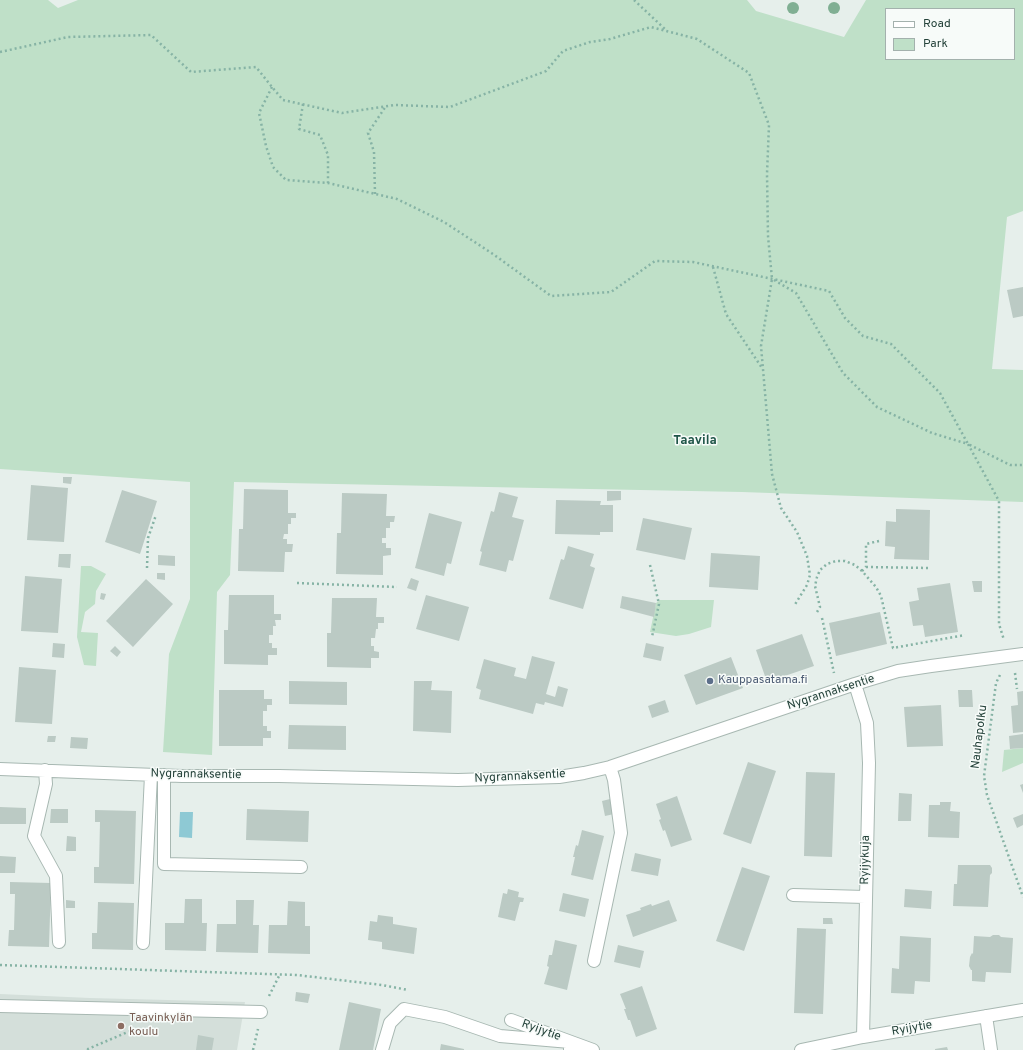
<!DOCTYPE html>
<html>
<head>
<meta charset="utf-8">
<style>
  body { margin:0 }
  #map { position:relative; width:1023px; height:1050px; overflow:hidden; background:#e6efeb; font-family:Overpass,sans-serif }
  canvas { display:block }
  .legend { position:absolute; left:885px; top:8px; width:130px; height:52px; box-sizing:border-box; background:#f7fbf9; border:1px solid #a3b1ad; margin:0; padding:5px 7px; list-style:none; font-size:12px; color:#24423a }
  .legend li { display:flex; align-items:center; gap:8px; height:20px }
  .legend b { width:20px; border:1px solid #a3b1ad }
</style>
</head>
<body>
<div id="map">
<canvas width="1023" height="1050"></canvas>
<ul class="legend">
<li><b style="height:5px;background:#fff"></b>Road</li>
<li><b style="height:11px;background:#bfe0c8"></b>Park</li>
</ul>
</div>
<script>
const ctx = document.querySelector('canvas').getContext('2d');
ctx.lineJoin = 'round';
function fillPath(path, color) {
  ctx.fillStyle = color;
  ctx.fill(path, 'evenodd');
}
function toPath(rows) {
  const path = new Path2D();
  for (const r of rows) {
    path.moveTo(r[0], r[1]);
    for (let i = 2; i < r.length; i += 2) path.lineTo(r[i], r[i + 1]);
  }
  return path;
}
function strokePath(path, color, width, dash) {
  ctx.strokeStyle = color;
  ctx.lineWidth = width;
  ctx.lineCap = dash ? 'butt' : 'round';
  ctx.setLineDash(dash || []);
  ctx.stroke(path);
}
function write(font, color, halo, rows, align = 'center') {
  ctx.font = font + ' Overpass,sans-serif';
  ctx.lineWidth = 3;
  ctx.setLineDash([]);
  ctx.textBaseline = 'middle';
  ctx.strokeStyle = halo;
  ctx.fillStyle = color;
  for (const [text, x, y, turn = 0] of rows) {
    ctx.save();
    ctx.translate(x, y);
    ctx.rotate((+turn || 0) * Math.PI / 180);
    ctx.textAlign = isNaN(turn) ? turn : align;
    if (halo) ctx.strokeText(text, 0, 0);
    ctx.fillText(text, 0, 0);
    ctx.restore();
  }
}
const built = toPath([
  [0,994,90,998,245,1002,237,1050,0,1050]
]);
const green = toPath([
  [0,0,48,0,58,8,78,0,747,0,756,11,844,37,866,0,1023,0,1023,211,1007,217,992,369,1023,370,1023,502,742,492,234,482,230,575,217,592,212,755,163,752,169,654,190,599,190,482,0,469],
  [886,9,1014,9,1014,59,886,59],
  [81,566,91,566,106,574,96,591,95,604,85,612,81,632,98,633,96,666,84,665,77,637],
  [660,600,714,600,711,627,689,634,676,636,650,632,656,603],
  [1023,748,1023,763,1002,772,1004,750]
]);
const water = toPath([
  [180,812,193,812,192,838,179,837]
]);
const building = toPath([
  [1023,287,1023,316,1013,318,1007,290],
  [63,477,72,477,71,484,63,483],
  [31,485,68,488,64,542,27,540],
  [244,489,288,490,288,513,296,513,296,518,291,518,291,524,288,524,288,534,284,534,283,539,287,539,287,544,293,544,292,552,285,552,284,572,238,571,239,529,243,529],
  [122,490,157,501,140,554,105,542],
  [607,491,621,491,621,500,607,501],
  [499,492,518,497,512,517,524,520,513,561,509,560,506,572,479,565,482,552,480,551,491,511,494,512],
  [342,493,387,494,386,516,395,516,394,522,390,522,390,528,386,528,386,538,382,538,382,543,386,543,386,548,391,548,391,555,383,556,383,575,336,574,337,533,341,533],
  [556,500,601,501,600,505,613,505,613,532,600,532,600,535,555,534],
  [896,509,930,510,929,560,894,559,895,547,885,546,886,521,896,522],
  [429,513,462,522,451,564,447,563,444,576,415,568],
  [643,518,692,528,685,560,636,550],
  [568,546,594,554,590,566,595,568,583,609,549,599,561,559,564,560],
  [711,553,760,556,758,590,709,587],
  [59,554,71,554,70,568,58,567],
  [158,555,175,556,175,566,158,565],
  [157,573,165,573,165,580,157,579],
  [25,576,62,579,58,633,21,631],
  [411,578,419,581,416,591,407,588],
  [146,579,173,604,133,647,106,621],
  [972,581,982,581,982,592,974,592],
  [950,583,958,632,925,637,923,625,913,626,909,602,919,600,917,588],
  [101,593,106,594,104,600,100,599],
  [229,595,274,595,274,614,281,614,281,620,275,620,276,626,273,626,273,635,269,635,269,643,272,643,272,648,277,648,277,655,268,655,268,665,224,664,224,630,228,630],
  [426,595,469,607,459,641,416,629],
  [622,596,656,603,654,617,620,608],
  [332,598,377,598,376,617,384,617,384,623,378,623,378,629,376,629,375,638,371,638,371,646,374,646,374,651,379,652,379,658,371,658,371,668,327,667,327,633,331,633],
  [880,612,887,644,836,656,829,623],
  [802,634,814,666,767,682,756,650],
  [53,643,65,644,64,658,52,657],
  [646,643,664,647,661,661,643,657],
  [115,646,121,652,117,657,110,651],
  [532,656,555,662,546,694,555,697,558,686,568,689,563,707,545,702,544,705,536,703,533,714,479,699,481,690,476,688,484,659,516,668,514,676,526,679],
  [731,657,743,688,696,705,684,675],
  [19,667,56,670,52,724,15,722],
  [289,681,347,682,347,705,289,704],
  [414,681,432,681,431,690,452,691,451,733,413,731],
  [219,690,264,690,264,699,272,699,272,705,267,705,267,711,263,711,263,726,267,726,267,731,271,731,271,738,263,738,263,746,219,746],
  [958,690,972,690,973,707,959,707],
  [1023,691,1023,732,1013,733,1011,706,1018,705,1017,692],
  [665,700,669,712,652,718,648,706],
  [941,705,943,746,907,747,904,707],
  [289,725,346,726,346,750,288,749],
  [1023,734,1023,748,1010,749,1009,736],
  [48,736,56,736,55,742,47,742],
  [71,737,88,738,87,749,70,748],
  [748,762,776,771,751,844,723,834],
  [806,772,835,773,832,857,804,856],
  [1023,784,1023,793,1020,785],
  [899,793,912,794,911,821,898,821],
  [677,796,692,840,671,847,665,830,663,831,659,820,661,819,656,804],
  [610,799,614,814,605,816,602,801],
  [940,802,951,802,950,811,960,812,959,838,928,837,929,805,940,805],
  [0,807,26,808,26,824,0,824],
  [51,809,68,809,68,823,50,823],
  [247,809,309,811,308,842,246,840],
  [95,810,136,811,134,884,94,883,94,867,99,867,100,822,95,822],
  [1023,814,1023,825,1017,828,1013,818],
  [582,830,604,836,593,880,571,875,575,857,573,857,576,845,578,846],
  [67,836,76,837,76,851,66,851],
  [635,853,661,859,658,876,631,871],
  [0,856,16,857,15,873,0,873],
  [958,865,990,865,992,868,992,873,990,875,988,907,953,906,954,884,957,884],
  [742,867,770,876,744,951,716,941],
  [10,882,51,883,49,947,8,946,9,930,14,930,15,894,10,894],
  [508,889,519,892,518,897,524,898,523,902,520,902,515,921,498,917,503,893,507,894],
  [905,889,932,891,931,909,904,907],
  [563,893,589,899,585,917,559,911],
  [185,899,202,899,202,923,207,923,206,951,165,950,165,923,184,923],
  [66,900,75,901,75,908,66,908],
  [236,900,254,900,253,925,259,925,258,953,216,952,217,924,236,924],
  [669,900,677,921,633,937,626,915,641,910,640,908,651,904,652,906],
  [288,901,305,902,305,926,310,926,310,954,268,953,269,925,287,925],
  [98,902,134,903,133,950,92,949,92,933,97,933],
  [378,915,393,917,393,924,417,928,414,954,382,949,382,942,368,940,370,921,377,922],
  [823,918,832,918,833,924,823,924],
  [797,928,826,929,823,1014,794,1013],
  [993,935,999,935,1001,937,1013,938,1011,973,986,972,985,982,972,981,972,970,971,970,969,966,970,957,972,953,973,954,974,936,990,937],
  [900,936,931,938,930,982,915,981,914,994,891,993,892,968,899,969],
  [555,940,577,945,567,990,544,984,549,967,547,966,549,955,552,955],
  [618,945,644,951,640,968,614,962],
  [642,986,657,1029,636,1037,630,1020,628,1020,624,1009,626,1009,620,994],
  [296,992,310,994,308,1003,295,1001],
  [349,1002,381,1009,373,1050,339,1050],
  [198,1035,214,1038,212,1050,196,1050],
  [441,1044,464,1049,464,1050,440,1050],
  [947,1047,948,1050,935,1050,935,1049]
]);
const path = toPath([
  [634,0,667,31],
  [0,52,68,37,151,35,191,72,256,67,272,87,283,100,342,113,395,105,450,107,546,71,563,51,590,42,610,39,651,27,697,39,749,73,769,125,767,174,768,236,772,279,761,346,772,474,781,508,797,532,807,556,810,575,807,585,794,606],
  [272,87,259,113,266,146,273,167,286,180,328,183,397,199,444,222,493,254,551,296,611,292,655,261,693,262,829,291,845,318,863,336,891,344,940,393,968,444,1010,465,1023,465],
  [303,104,299,129,320,135,328,155,328,183],
  [375,194,374,152,368,133,386,106],
  [713,267,726,314,762,368],
  [774,280,796,293,843,373,877,407,932,433,968,444,999,501,999,624,1004,640],
  [650,565,659,604,652,637],
  [866,567,931,568],
  [147,568,148,538,156,515],
  [862,571,866,567,866,544,879,541],
  [297,583,397,587],
  [817,612,820,607,815,586,817,577,820,570,827,564,836,561,845,561,855,565,862,571,876,587,881,596,893,648,965,635],
  [822,618,834,673],
  [1015,673,1017,689],
  [1000,675,996,683,984,776,987,795,1023,897],
  [0,965,297,975,382,985,408,990],
  [269,996,280,974],
  [88,1050,88,1049,137,1028],
  [253,1050,258,1029]
]);
const minor = toPath([
  [855,684,867,723,869,763,863,1037],
  [0,769,182,776,279,776,458,780,559,777,584,773,610,767,855,684,898,671,931,666,1023,654],
  [45,770,46,784,34,836,56,876,59,942],
  [164,775,164,864,301,867],
  [793,895,865,897],
  [143,943,151,775],
  [594,961,621,833,614,780,610,767],
  [0,1006,261,1012],
  [986,1016,991,1050],
  [511,1020,593,1050],
  [382,1050,390,1023,404,1009,445,1017,500,1036,570,1042,570,1050],
  [801,1050,863,1037,1023,1010]
]);
const trees = [
  [793,8],
  [834,8]
];
const markers = [
  [710,681,4,"#5c6f8a"],
  [121,1026,4,"#8d6e63"]
];
const serviceNames = [
  ["Kauppasatama.fi",718,681]
];
const streetNames = [
  ["Nygrannaksentie",831,693,-18],
  ["Nauhapolku",980,737,-83],
  ["Nygrannaksentie",196,775,1],
  ["Nygrannaksentie",520,777,-3],
  ["Ryijykuja",866,860,-89],
  ["Ryijytie",912,1029,-10],
  ["Ryijytie",541,1031,20]
];
const educationNames = [
  ["Taavinkylän",129,1019],
  ["koulu",129,1033]
];
const neighbourhoodNames = [
  ["Taavila",695,441]
];
fillPath(built, '#d4dfda');
fillPath(green, '#bfe0c8');
fillPath(water, '#8ec9d4');
fillPath(building, '#bbcac4');
strokePath(minor, '#a8b8b2', 14);
strokePath(path, '#86b3a5', 2.5, [2, 3]);
strokePath(minor, '#fff', 12);
ctx.fillStyle = '#80af93';
for (const [x, y] of trees) {
  ctx.beginPath();
  ctx.arc(x, y, 6, 0, 2 * Math.PI);
  ctx.fill();
}
for (const [x, y, r, color] of markers) {
  const dot = new Path2D();
  dot.arc(x, y, r, 0, 2 * Math.PI);
  ctx.fillStyle = color;
  ctx.fill(dot);
  strokePath(dot, '#f7fbf9', 1.5);
}
write('12px', '#4e5e75', '#f7fbf9', serviceNames, 'left');
write('12px', '#24423a', '#f7fbf9', streetNames);
write('12px', '#785e54', '#f7fbf9', educationNames, 'left');
write('bold 13px', '#1f5548', '#f7fbf9', neighbourhoodNames);
</script>
</body>
</html>
